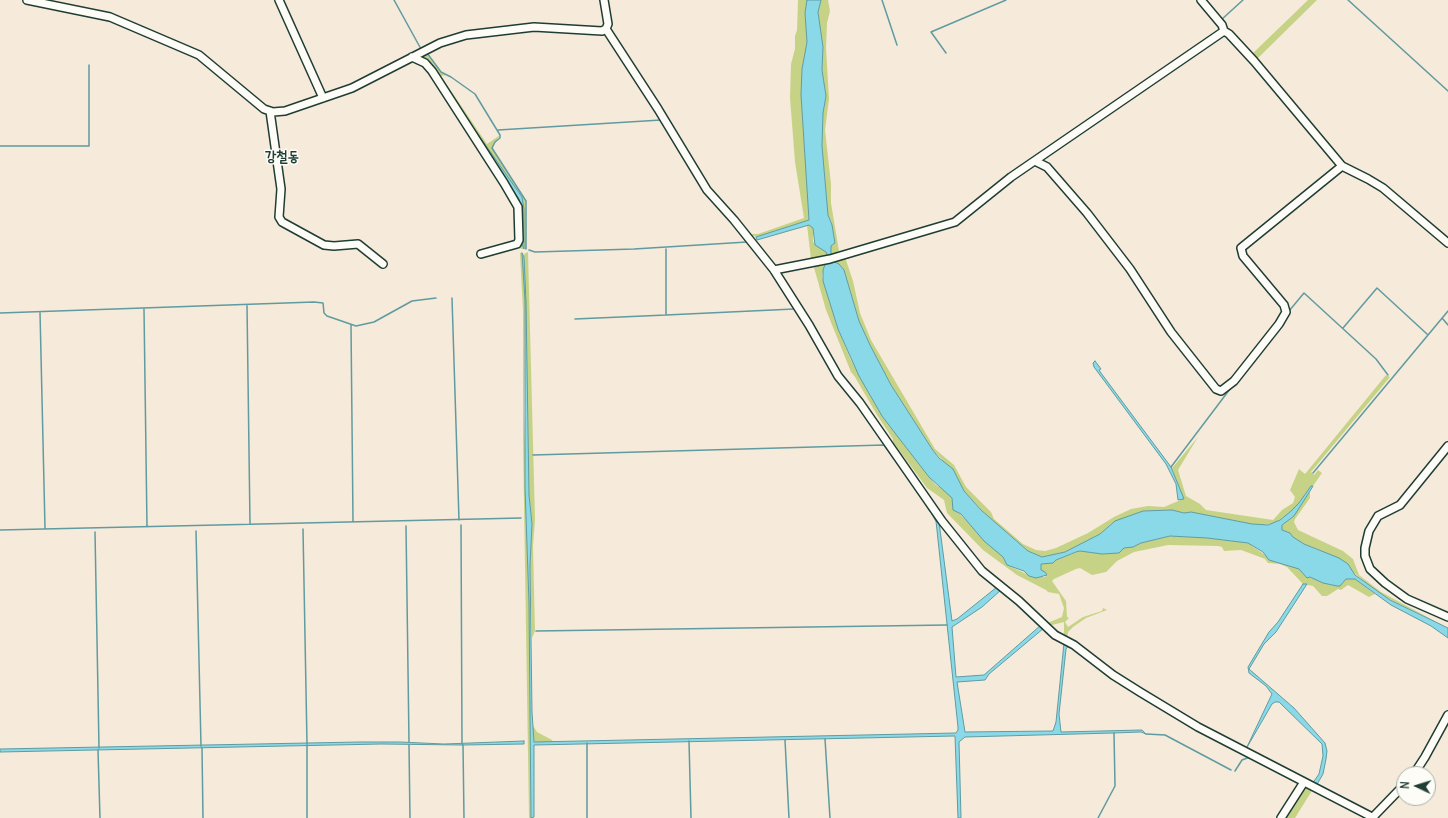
<!DOCTYPE html>
<html>
<head>
<meta charset="utf-8">
<style>
  body { margin:0 }
  #map { position:relative; width:1448px; height:818px; overflow:hidden; background:#f6eada; font-family:Delius,sans-serif }
  canvas { display:block }
  .north { position:absolute; left:1396px; top:766px; width:40px; height:40px; box-sizing:border-box; background:#fdfcf7; border:1px solid #a4b0a9; border-radius:50%; rotate:274deg; font-size:11px; font-weight:700; line-height:16px; text-align:center; color:#1f3d34 }
  .north::after { content:''; display:block; margin:auto; width:14px; height:18px; background:#1f3d34; clip-path:polygon(50% 0,100% 100%,50% 72%,0 100%) }
</style>
</head>
<body>
<div id="map">
<canvas width="1448" height="818"></canvas>
<div class="north">N</div>
</div>
<script>
const ctx = document.querySelector('canvas').getContext('2d');
ctx.lineJoin = 'round';
function fillPath(path, color) {
  ctx.fillStyle = color;
  ctx.fill(path, 'evenodd');
}
function toPath(rows) {
  const path = new Path2D();
  for (const r of rows) {
    path.moveTo(r[0], r[1]);
    for (let i = 2; i < r.length; i += 2) path.lineTo(r[i], r[i + 1]);
  }
  return path;
}
function strokePath(path, color, width, dash) {
  ctx.strokeStyle = color;
  ctx.lineWidth = width;
  ctx.lineCap = dash ? 'butt' : 'round';
  ctx.setLineDash(dash || []);
  ctx.stroke(path);
}
function write(font, color, halo, rows, align = 'center') {
  ctx.font = font + ' Delius,"Poor Story",sans-serif';
  ctx.lineWidth = 3;
  ctx.setLineDash([]);
  ctx.textBaseline = 'middle';
  ctx.strokeStyle = halo;
  ctx.fillStyle = color;
  for (const [text, x, y, turn = 0] of rows) {
    ctx.save();
    ctx.translate(x, y);
    ctx.rotate((+turn || 0) * Math.PI / 180);
    ctx.textAlign = isNaN(turn) ? turn : align;
    if (halo) ctx.strokeText(text, 0, 0);
    ctx.fillText(text, 0, 0);
    ctx.restore();
  }
}
const green = toPath([
  [798,0,807,0,805,13,807,42,802,69,801,95,809,220,756,237,749,234,758,234,804,218,795,162,790,98,791,64,795,49,795,36,797,30],
  [821,0,828,0,830,11,827,23,826,48,829,99,825,130,831,184,831,203,839,251,830,256,831,246,835,243,831,221,828,215,822,146,823,113,826,96,822,70,823,47,818,12],
  [1308,0,1317,0,1256,60,1251,55],
  [425,52,440,72,446,75,441,76,487,144,500,135,492,148,525,201,526,249,524,249,524,209,516,189,470,123,519,199,523,249,521,249,519,243,519,205,428,63,418,56],
  [809,224,813,228,813,242,826,252,828,257,811,259,807,225],
  [528,252,535,520,533,546,535,631,532,638,530,565,532,524,529,495,524,254],
  [520,253,522,253,523,259,525,300,524,414,529,603,531,818,529,818,523,439,523,311],
  [845,257,853,281,860,313,871,340,935,449,954,465,966,487,991,512,994,519,1023,544,1036,550,1045,551,1056,548,1088,533,1114,517,1131,509,1148,506,1164,507,1183,499,1172,468,1198,437,1178,470,1186,496,1200,504,1206,510,1273,520,1282,510,1293,503,1295,497,1290,490,1299,469,1305,474,1386,375,1390,377,1311,472,1314,475,1318,470,1322,473,1313,486,1311,486,1299,503,1290,512,1275,523,1263,525,1252,524,1191,512,1184,513,1172,510,1143,511,1111,524,1100,534,1065,552,1042,557,1028,551,988,517,964,491,945,463,932,449,891,385,870,345,859,321,844,270,839,264,831,260],
  [826,263,822,275,823,281,838,329,851,360,882,416,929,477,936,485,949,493,958,512,1003,557,1007,565,1033,577,1045,577,1047,575,1045,572,1041,570,1040,567,1041,564,1048,563,1080,551,1102,554,1119,553,1124,547,1128,548,1141,543,1170,536,1207,538,1248,543,1275,562,1297,567,1302,571,1305,576,1317,579,1323,583,1340,586,1346,579,1355,579,1375,594,1369,597,1348,585,1341,590,1338,589,1327,596,1322,596,1313,586,1303,584,1287,567,1280,564,1268,563,1265,559,1252,554,1241,550,1224,551,1222,547,1218,546,1168,545,1134,552,1117,561,1106,572,1092,575,1080,568,1076,569,1054,579,1052,581,1066,601,1067,617,1069,618,1065,622,1068,627,1083,617,1102,611,1103,608,1107,610,1086,618,1073,627,1068,632,1067,641,1062,638,1064,632,1064,622,1048,626,1045,624,1062,617,1064,608,1059,594,1048,592,1046,590,1017,575,983,550,947,513,944,500,927,488,893,442,893,439,877,415,855,377,851,372,826,310,813,264],
  [1310,491,1310,498,1295,519,1294,522,1298,530,1343,551,1353,559,1359,575,1381,592,1444,626,1381,595,1353,572,1348,564,1315,548,1304,544,1293,537,1290,533,1282,530,1282,525,1290,519],
  [532,724,537,732,552,740,553,742,534,742],
  [1306,786,1313,789,1295,818,1284,818]
]);
const water = toPath([
  [807,0,821,0,818,12,823,47,822,70,826,96,823,113,822,146,828,215,832,225,835,243,831,246,831,254,828,257,826,252,815,245,813,228,809,225,757,240,756,237,809,220,801,95,802,69,807,42,805,13,807,0],
  [468,120,522,197,524,209,524,249,521,242,519,199,468,120],
  [522,253,524,257,526,302,529,495,532,524,530,565,532,712,534,742,956,733,958,730,958,727,936,521,939,522,952,621,957,619,997,587,1001,590,982,607,952,627,956,677,984,675,1041,625,1044,628,989,674,985,680,957,682,965,732,1053,731,1056,722,1064,643,1069,645,1066,649,1059,714,1061,732,1142,730,1146,734,1141,732,1113,733,965,737,959,742,961,818,958,818,955,736,534,745,534,817,531,818,529,603,525,488,525,300,522,253],
  [831,260,839,264,844,270,859,321,870,345,891,385,932,449,939,458,953,469,964,491,981,510,1028,551,1042,557,1065,552,1100,534,1115,521,1143,511,1172,510,1184,513,1191,512,1252,524,1268,525,1280,520,1290,512,1299,503,1311,486,1313,486,1310,491,1294,516,1282,525,1282,530,1290,533,1293,537,1304,544,1339,558,1348,564,1355,575,1390,600,1448,628,1448,638,1431,626,1391,605,1355,579,1346,579,1340,586,1337,586,1323,583,1310,577,1307,578,1299,569,1269,560,1263,552,1248,543,1207,538,1170,536,1141,543,1133,547,1124,548,1119,553,1102,554,1080,551,1076,552,1056,560,1053,563,1041,564,1041,570,1045,572,1047,575,1036,578,1029,576,1024,571,1007,565,1003,557,984,541,961,514,953,510,952,498,929,477,898,437,882,416,859,376,838,329,823,281,823,270,826,262,831,260],
  [1095,361,1101,369,1099,370,1101,373,1171,467,1184,499,1178,500,1176,484,1166,464,1094,367,1093,363,1095,361],
  [1303,584,1307,584,1276,632,1264,644,1249,669,1294,708,1325,743,1327,751,1326,759,1323,774,1316,786,1312,784,1319,774,1323,756,1322,744,1279,702,1275,702,1272,704,1246,749,1272,694,1266,686,1249,673,1248,667,1269,632,1278,622,1303,584],
  [524,741,524,744,463,745,381,744,0,752,0,749,359,742,400,742,444,744,524,741]
]);
const stream = toPath([
  [394,0,421,49],
  [882,0,897,45],
  [1348,0,1448,91],
  [1221,20,1243,0],
  [427,53,441,72,451,77,475,94,500,135,500,138,495,142,492,148,526,201,526,249],
  [946,53,931,32,1006,0],
  [498,130,661,120],
  [0,146,89,146,89,65],
  [529,250,535,252,634,249,747,242],
  [452,298,459,520],
  [247,305,250,524],
  [144,309,147,527],
  [1289,311,1304,293,1376,359,1388,375],
  [40,312,45,528],
  [0,313,314,302,323,303,324,313,327,316,356,326,374,322,412,301,436,298],
  [666,315,794,309],
  [1442,318,1448,325],
  [575,319,666,315,666,249],
  [351,325,353,521],
  [1343,328,1377,288,1427,334],
  [533,455,884,445,898,464],
  [1171,467,1233,385],
  [1313,473,1448,311],
  [925,503,930,511],
  [932,514,936,521],
  [461,525,462,744],
  [406,526,409,742],
  [303,529,307,744],
  [0,530,521,518],
  [196,531,201,746],
  [95,532,99,748],
  [536,631,947,625],
  [1146,734,1165,735,1231,770],
  [825,739,830,818],
  [785,740,789,818],
  [689,741,691,818],
  [587,743,587,818],
  [307,745,307,818],
  [409,745,410,818],
  [463,745,464,818],
  [202,748,203,818],
  [98,750,100,818],
  [1235,771,1242,760,1250,757],
  [1098,818,1115,786,1114,733]
]);
const minor = toPath([
  [27,0,110,17,199,55,264,109,273,112,285,111,352,88,440,43,466,35,534,27,602,31,606,29,608,24,604,0],
  [279,0,323,98],
  [1201,0,1222,25,1224,31,1229,34,1254,61,1342,166,1368,179,1383,188,1448,243],
  [606,29,658,109,707,190,734,220,774,270,809,325,838,376,860,403,942,521,982,571,1019,601,1055,635,1074,645,1113,675,1140,692,1198,727,1374,818],
  [412,57,425,63,432,71,504,183,518,207,519,240,517,244,481,254],
  [270,111,281,189,279,217,282,222,324,245,334,246,358,244,383,264],
  [1035,161,1047,167,1087,213,1130,269,1171,332,1216,389,1221,391,1234,381,1279,324,1286,312,1284,305,1243,256,1241,248,1342,166],
  [774,270,830,259,955,222,1011,177,1224,31],
  [1448,446,1400,505,1378,516,1369,531,1365,548,1365,556,1370,569,1385,583,1407,599,1448,617],
  [1414,774,1425,757,1448,715],
  [1373,817,1404,785],
  [1281,818,1304,782]
]);
const quarterNames = [
  ["강철동",282,157]
];
fillPath(green, '#c6d386');
fillPath(water, '#8ad9e8');
strokePath(water, '#5f9ba0', 1);
strokePath(stream, '#5f9ba0', 1.5);
strokePath(minor, '#1f3d34', 10);
strokePath(minor, '#fdfcf7', 7);
write('bold 14px', '#1f3d34', '#fdfcf7', quarterNames);
</script>
</body>
</html>
